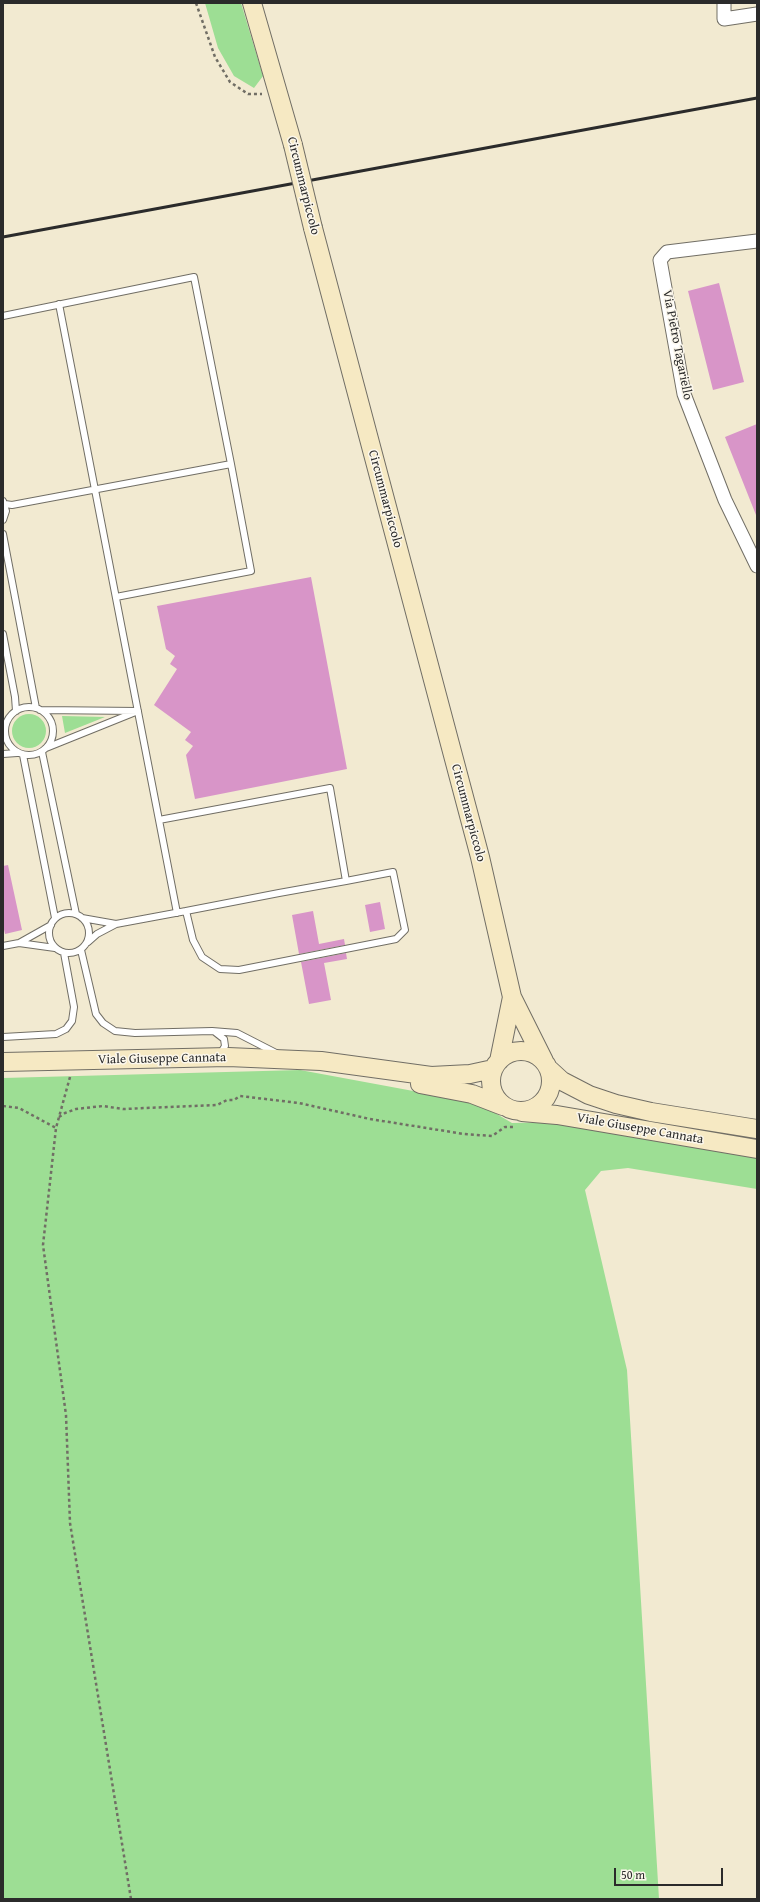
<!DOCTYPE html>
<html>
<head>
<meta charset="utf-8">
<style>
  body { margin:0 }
  #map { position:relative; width:760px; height:1902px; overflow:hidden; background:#f2ead1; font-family:"Gentium Book Plus",serif }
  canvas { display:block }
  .frame { position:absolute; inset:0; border:4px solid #2b2b2b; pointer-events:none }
  .scale { position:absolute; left:614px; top:1868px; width:109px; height:18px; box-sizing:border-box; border:2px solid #2b2b2b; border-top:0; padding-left:5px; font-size:12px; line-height:14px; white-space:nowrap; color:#2b2b2b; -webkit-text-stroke:3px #fbf7ec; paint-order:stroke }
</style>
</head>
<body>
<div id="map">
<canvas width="760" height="1902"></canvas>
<div class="frame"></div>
<div class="scale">50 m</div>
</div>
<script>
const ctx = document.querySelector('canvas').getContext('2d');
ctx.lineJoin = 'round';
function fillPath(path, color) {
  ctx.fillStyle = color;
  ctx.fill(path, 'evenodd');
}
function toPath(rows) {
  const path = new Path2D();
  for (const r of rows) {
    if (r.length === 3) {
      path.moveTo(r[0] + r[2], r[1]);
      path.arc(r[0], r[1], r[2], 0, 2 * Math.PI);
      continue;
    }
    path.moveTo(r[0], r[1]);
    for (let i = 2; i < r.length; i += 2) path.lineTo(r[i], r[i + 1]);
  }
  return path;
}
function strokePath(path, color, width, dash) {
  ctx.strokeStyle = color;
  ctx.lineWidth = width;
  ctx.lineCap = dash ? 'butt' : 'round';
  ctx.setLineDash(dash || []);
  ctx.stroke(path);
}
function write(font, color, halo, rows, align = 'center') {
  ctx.font = font + ' "Gentium Book Plus",serif';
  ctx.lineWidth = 3;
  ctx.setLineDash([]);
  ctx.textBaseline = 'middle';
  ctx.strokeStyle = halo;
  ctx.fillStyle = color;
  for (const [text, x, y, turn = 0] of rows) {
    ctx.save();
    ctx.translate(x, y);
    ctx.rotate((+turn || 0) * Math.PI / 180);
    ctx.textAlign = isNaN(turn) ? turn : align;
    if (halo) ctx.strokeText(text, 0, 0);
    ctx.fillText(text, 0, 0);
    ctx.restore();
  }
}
const green = toPath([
  [205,3,241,3,263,76,254,88,234,76,218,48],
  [29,731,17],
  [62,716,105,717,65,733],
  [300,1070,478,1103,512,1123,562,1122,757,1154,757,1189,628,1168,601,1171,585,1190,627,1370,659,1899,3,1899,3,1078]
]);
const building = toPath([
  [719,283,744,382,713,390,688,291],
  [757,424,757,515,756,515,725,437],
  [311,577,347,769,195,799,186,755,193,746,185,740,191,732,154,705,177,669,170,664,175,656,166,649,157,606],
  [8,865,22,930,5,934,3,925,3,866],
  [380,902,385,929,370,932,365,905],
  [313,911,319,944,344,939,345,945,299,954,292,915],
  [346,953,347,959,324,963,331,1000,309,1004,301,962]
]);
const path = toPath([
  [196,3,215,57,230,82,248,94,262,94],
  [70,1077,56,1128,43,1245,66,1415,70,1523,131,1899],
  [3,1106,19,1108,56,1128],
  [59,1117,65,1113,76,1109,103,1106,123,1109,217,1105,227,1100,234,1100,240,1096,299,1103,370,1119,464,1134,492,1136,505,1127,515,1127]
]);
const lane = toPath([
  [59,304,177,913],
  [3,316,194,277,231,464],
  [3,501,6,511,3,520],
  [5,504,12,505,231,464,251,571,116,597],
  [3,534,36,708],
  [3,634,15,697,16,711],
  [29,731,24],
  [40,710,138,711,46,748],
  [42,752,76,914],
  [3,754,17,753],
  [23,755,55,918],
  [159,820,330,788,346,881],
  [69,933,20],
  [82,918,116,924,97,934,88,942],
  [116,924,186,911,279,893,346,881,393,872,405,930,396,939,239,970,220,969,202,957,193,940,186,911],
  [19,943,51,925],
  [3,946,19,943,55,948],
  [81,950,96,1014,103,1023,115,1031,135,1033,212,1031,237,1033,278,1054],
  [215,1032,224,1039,225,1046,220,1054],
  [3,1037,56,1034,66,1029,72,1021,74,1007,64,953]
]);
const street = toPath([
  [724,3,724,19,757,14],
  [757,241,667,252,660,260,684,394,725,500,757,566]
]);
const secondary = toPath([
  [252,3,293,145],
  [313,228,480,857,512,997,544,1061],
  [521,1081,30],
  [499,1061,512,997],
  [3,1062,228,1057,321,1061,431,1076,470,1074,493,1069],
  [550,1070,562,1081,589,1095,616,1104,651,1112,757,1129],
  [420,1084,472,1094,503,1106],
  [522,1112,557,1115,757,1149]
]);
const rail = toPath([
  [3,237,757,98]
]);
const secondaryBridge = toPath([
  [293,145,313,228]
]);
const streetNames = [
  ["Circummarpiccolo",303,186,76],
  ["Via Pietro Tagariello",677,345,79],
  ["Circummarpiccolo",385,499,75],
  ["Circummarpiccolo",468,813,75],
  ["Viale Giuseppe Cannata",162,1059,-1],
  ["Viale Giuseppe Cannata",640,1129,10]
];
fillPath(green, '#9dde94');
fillPath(building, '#d895c8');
strokePath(lane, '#716e65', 8);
strokePath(street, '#716e65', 15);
strokePath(secondary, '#716e65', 20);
strokePath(path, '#716e65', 2.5, [3, 3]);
strokePath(lane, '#fff', 6);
strokePath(street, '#fff', 13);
strokePath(secondary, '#f6e9c3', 18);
strokePath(rail, '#2b2b2b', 3);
strokePath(secondaryBridge, '#716e65', 20, []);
strokePath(secondaryBridge, '#f6e9c3', 18);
write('13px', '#2b2b2b', '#fbf7ec', streetNames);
</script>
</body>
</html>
